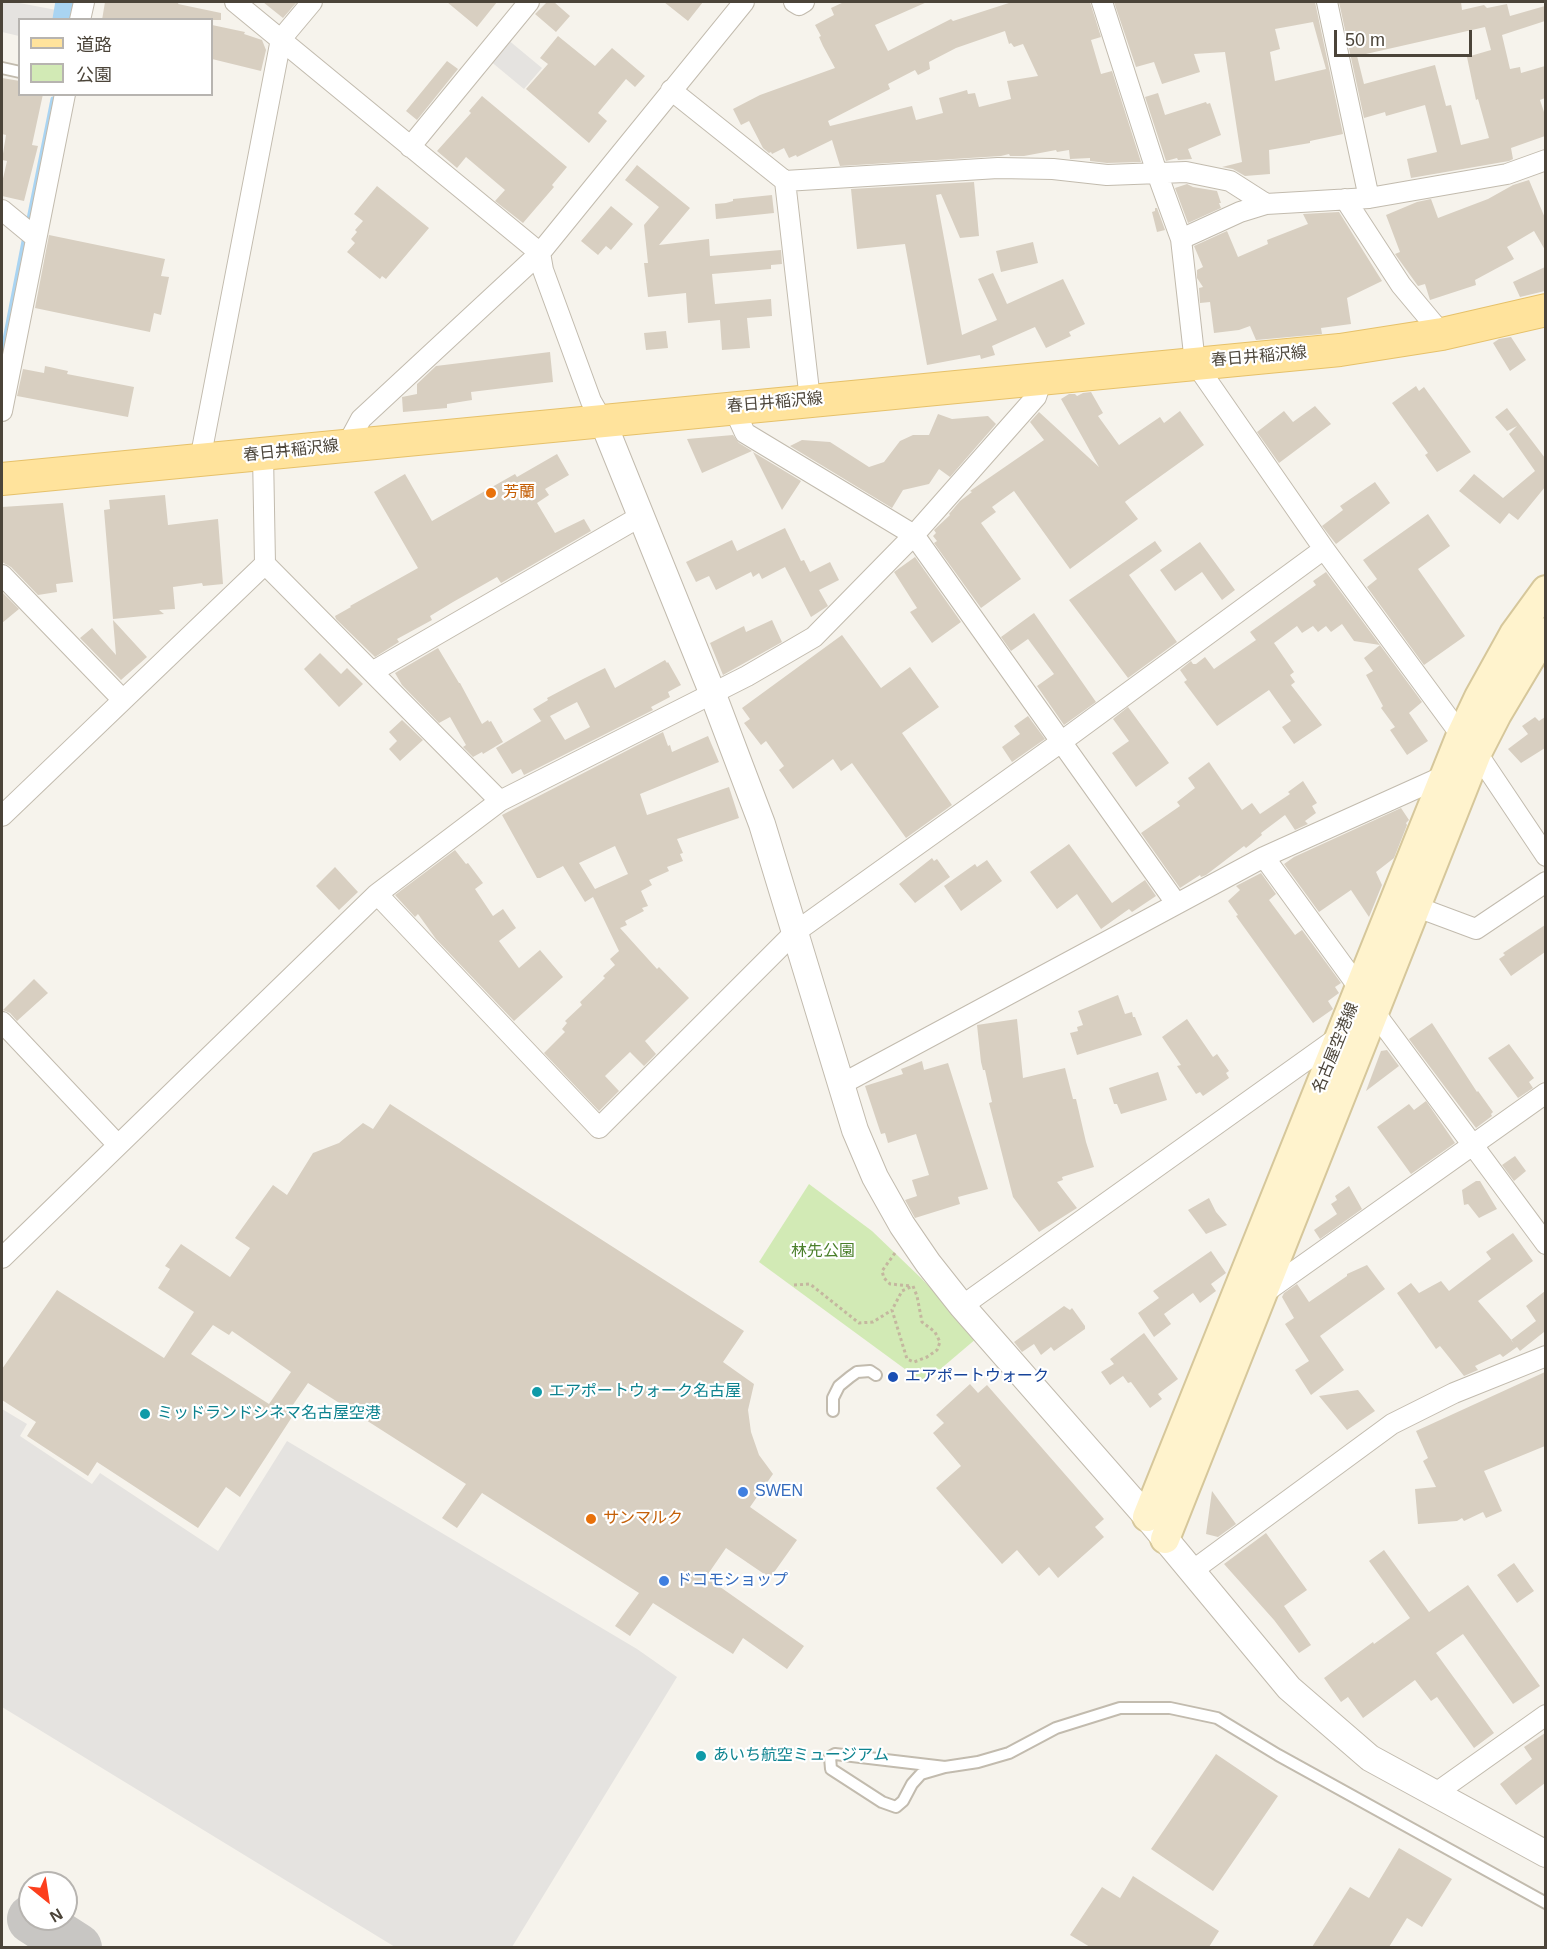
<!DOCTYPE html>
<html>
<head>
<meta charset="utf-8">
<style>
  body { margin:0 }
  #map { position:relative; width:1547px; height:1949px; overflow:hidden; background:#f6f3ec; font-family:Arial,"Noto Sans JP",sans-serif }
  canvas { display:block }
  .frame { position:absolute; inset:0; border:3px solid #4b4439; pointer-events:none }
  .legend { position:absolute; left:18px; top:18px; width:195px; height:78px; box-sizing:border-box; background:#fff; border:2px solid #b7b4b0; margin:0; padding:8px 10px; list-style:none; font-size:18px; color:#4b4439 }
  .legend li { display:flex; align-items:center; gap:12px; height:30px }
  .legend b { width:30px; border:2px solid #b7b4b0 }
  .north { position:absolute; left:18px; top:1871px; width:60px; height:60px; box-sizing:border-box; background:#fff; border:2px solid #b7b4b0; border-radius:50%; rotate:150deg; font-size:16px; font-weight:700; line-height:24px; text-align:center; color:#4b4439 }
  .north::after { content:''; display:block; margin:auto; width:21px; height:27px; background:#fc3f1d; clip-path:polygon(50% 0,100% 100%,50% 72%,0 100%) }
  .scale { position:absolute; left:1334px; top:30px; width:138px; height:27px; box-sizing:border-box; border:3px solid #4b4439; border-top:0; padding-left:8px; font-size:18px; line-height:21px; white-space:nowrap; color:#4b4439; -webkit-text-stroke:4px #fff; paint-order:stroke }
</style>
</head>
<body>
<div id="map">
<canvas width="1547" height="1949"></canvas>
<div class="frame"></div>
<ul class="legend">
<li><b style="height:8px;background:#ffe39c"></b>道路</li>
<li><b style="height:16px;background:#d2eab5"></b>公園</li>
</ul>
<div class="north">N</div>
<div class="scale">50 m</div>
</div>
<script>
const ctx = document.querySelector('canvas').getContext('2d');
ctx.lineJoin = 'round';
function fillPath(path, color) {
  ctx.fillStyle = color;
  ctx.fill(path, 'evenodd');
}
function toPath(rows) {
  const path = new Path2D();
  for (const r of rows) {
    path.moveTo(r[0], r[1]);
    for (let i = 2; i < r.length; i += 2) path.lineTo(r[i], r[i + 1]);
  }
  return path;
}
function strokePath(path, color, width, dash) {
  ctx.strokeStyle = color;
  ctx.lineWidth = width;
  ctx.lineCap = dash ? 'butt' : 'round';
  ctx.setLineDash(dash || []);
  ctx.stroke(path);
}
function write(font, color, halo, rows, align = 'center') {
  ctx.font = font + ' Arial,"Noto Sans JP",sans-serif';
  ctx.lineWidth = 4.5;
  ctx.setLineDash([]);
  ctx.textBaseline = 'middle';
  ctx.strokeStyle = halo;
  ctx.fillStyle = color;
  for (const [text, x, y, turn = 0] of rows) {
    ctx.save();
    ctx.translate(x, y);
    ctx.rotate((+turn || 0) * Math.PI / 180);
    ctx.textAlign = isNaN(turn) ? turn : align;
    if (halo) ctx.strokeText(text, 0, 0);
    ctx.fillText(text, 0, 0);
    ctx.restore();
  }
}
const green = toPath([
  [809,1184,872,1231,922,1279,977,1338,924,1383,759,1262]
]);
const parking = toPath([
  [2,2,14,2,67,12,66,19,20,20,19,36,2,32],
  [507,39,542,68,524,89,489,60],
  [2,1409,27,1424,20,1436,92,1484,100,1473,218,1551,287,1441,637,1649,677,1677,512,1947,395,1947,2,1707]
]);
const stream = toPath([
  [28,224,53,99],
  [2,355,25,236]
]);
const river = toPath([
  [69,20,72,2]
]);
const taxiway = toPath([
  [32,1919,77,1948]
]);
const building = toPath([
  [105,2,179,2,178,4,221,13,221,20,102,20],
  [263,2,297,2,283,18],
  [447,2,497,2,477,27],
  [547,2,554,2,570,16,556,32,535,14],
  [664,2,703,2,688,21],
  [844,2,927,2,875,25,888,51,951,19,953,21,1012,2,1090,2,1101,37,1091,40,1101,74,1112,71,1141,162,1107,163,1090,161,1090,158,1070,159,1069,150,1057,152,1056,150,1024,156,1010,156,1009,154,1001,156,840,166,832,140,797,157,796,155,789,158,784,148,772,154,771,152,769,153,763,148,749,121,741,125,733,109,760,95,835,68,823,46,819,37,821,36,815,25,834,15,831,8],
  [1005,31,1009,44,1011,43,1014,47,1023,44,1038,76,1007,81,1011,99,979,107,975,93,968,94,967,90,939,98,943,113,916,120,912,106,830,126,828,121,890,89,888,84,915,70,918,75,930,69,929,62,956,48],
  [1114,2,1315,2,1343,134,1310,141,1310,143,1269,150,1270,174,1245,176,1233,169,1222,167,1242,162,1225,52,1194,54,1200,72,1162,84,1154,62,1136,67],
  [1313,22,1326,69,1275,81,1270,52,1280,49,1275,29],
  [1339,2,1461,2,1462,10,1484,5,1487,8,1507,4,1510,16,1545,6,1545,21,1502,35,1510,69,1520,67,1521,73,1545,66,1545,98,1540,100,1545,115,1545,136,1511,148,1513,159,1509,161,1411,178,1407,159,1437,152,1425,105,1386,116,1385,112,1364,118],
  [1485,27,1491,50,1467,57,1476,100,1478,99,1489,138,1461,145,1451,105,1446,106,1435,65,1364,84,1357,56],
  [212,25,245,32,244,34,262,40,266,50,261,71,212,59],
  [558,36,595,66,612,48,645,76,635,87,626,79,598,113,607,121,589,143,526,89,548,64,540,58],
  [447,61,458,69,417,120,406,111],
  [2,78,20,81,20,94,43,94,32,145,38,146,24,201,2,196,2,183,7,161,2,160,6,135,2,134],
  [1158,93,1165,115,1206,102,1207,104,1210,103,1221,135,1188,149,1192,159,1178,160,1177,158,1166,161,1145,97],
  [482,96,567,167,552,185,554,187,523,223,495,201,505,190,466,157,457,168,437,151,471,113,469,111],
  [637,165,690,208,659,245,709,239,710,256,781,250,782,264,771,265,771,269,712,274,715,304,771,299,772,316,747,318,750,348,722,350,720,320,688,323,686,293,648,297,644,263,648,263,644,225,659,207,625,180],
  [1529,180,1545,218,1545,250,1534,231,1507,247,1514,259,1475,280,1476,285,1430,300,1425,284,1418,286,1395,254,1400,252,1386,215,1417,202,1431,199,1438,218,1488,199,1513,185],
  [974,182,979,236,960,238,941,194,936,195,962,335,997,320,978,279,993,273,1007,304,1063,279,1085,324,1069,332,1071,336,1046,348,1035,327,992,346,995,355,981,359,980,355,927,365,905,244,857,249,851,189],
  [1187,184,1193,187,1217,191,1221,203,1219,203,1221,208,1188,223,1175,188],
  [377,186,429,228,386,279,382,276,380,279,347,252,355,243,351,239,357,232,355,230,363,221,354,214],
  [772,195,774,213,716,219,715,204,726,203,733,201,733,199],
  [611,206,633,224,611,250,606,246,598,255,581,241],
  [1155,208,1157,208,1165,230,1157,232,1152,212,1155,211],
  [1339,212,1382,281,1347,298,1351,324,1321,328,1322,334,1256,340,1250,326,1239,330,1214,333,1210,302,1200,303,1199,288,1203,287,1197,278,1197,270,1203,267,1194,246,1227,231,1238,257,1268,244,1267,240,1308,224,1303,214],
  [49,235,165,259,161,276,169,277,161,315,154,313,150,332,35,308],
  [1033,242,1038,263,1001,272,996,251],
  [1545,267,1545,291,1520,297,1513,282],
  [666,331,668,348,646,350,644,333],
  [1511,337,1526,360,1510,371,1493,343,1499,339],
  [550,352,553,382,471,392,472,400,447,404,447,408,403,412,402,397,417,394,417,384,436,366],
  [45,366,68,371,67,374,134,387,128,417,17,396,23,369,44,373],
  [1416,386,1419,391,1424,387,1471,452,1437,472,1425,455,1428,453,1392,403],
  [1091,392,1103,413,1098,416,1119,445,1160,417,1164,423,1180,411,1204,445,1126,501,1125,502,1138,519,1070,569,1014,491,992,507,996,512,981,523,1021,579,981,608,934,543,937,541,933,536,936,533,934,530,950,515,949,514,960,501,972,492,970,491,1044,440,1030,422,1039,412,1099,467,1061,399,1069,394,1075,394,1077,396,1083,393],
  [1315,406,1331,424,1279,463,1257,432,1284,411,1293,422],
  [1507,408,1545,458,1545,487,1518,520,1509,513,1500,524,1459,491,1474,474,1503,498,1535,471,1509,434,1517,426,1507,431,1495,417],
  [938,414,952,419,988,416,996,424,950,477,939,469,929,484,903,490,892,508,790,446,802,440,830,442,869,467,884,462,900,441,913,435,929,435],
  [733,435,739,443,752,451,702,473,687,439],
  [753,452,801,481,782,510],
  [557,454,569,475,545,489,549,495,537,503,555,533,584,519,591,531,501,583,497,577,453,602,430,616,432,620,397,639,399,642,375,657,336,619,335,616,351,607,350,606,418,568,374,492,405,474,432,521,515,474,517,477],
  [1375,482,1390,503,1336,544,1322,526,1343,510,1340,506],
  [165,495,168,525,218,519,223,584,203,586,202,583,173,587,175,609,159,610,164,614,113,619,104,510,110,509,109,500],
  [63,503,73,582,56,584,57,592,38,595,11,567,2,562,2,507],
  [1428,514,1450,546,1418,569,1465,636,1424,665,1367,587,1377,579,1363,560],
  [785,528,801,561,804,560,810,572,830,562,839,580,819,590,828,606,811,617,785,567,762,579,759,573,753,577,751,572,716,590,709,576,696,582,686,562,732,540,737,551],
  [1155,541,1162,551,1129,575,1177,642,1128,678,1069,600],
  [1200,542,1235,590,1222,600,1202,572,1175,591,1160,570],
  [915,557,961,622,932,643,910,612,917,608,894,572],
  [1326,572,1380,645,1354,641,1342,624,1331,632,1326,626,1318,632,1313,626,1302,633,1297,626,1274,643,1294,672,1290,675,1295,682,1291,685,1322,725,1294,744,1282,727,1291,721,1269,690,1217,726,1184,682,1187,680,1180,670,1191,661,1193,664,1196,664,1205,657,1214,669,1256,640,1250,632,1316,585,1313,581],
  [2,592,19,609,2,623],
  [1034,613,1096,702,1064,725,1037,686,1054,674,1028,639,1011,651,1001,637],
  [113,620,147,657,121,680,80,638,92,628,116,655],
  [772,620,782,642,723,675,710,643,744,626,746,632],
  [842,635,881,688,910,667,939,707,902,733,952,805,906,838,852,763,841,771,833,759,793,789,779,770,784,766,766,741,761,745,744,723,750,719,742,708],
  [1380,645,1422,702,1409,713,1428,741,1407,755,1390,730,1395,727,1381,708,1383,706,1366,675,1373,671,1364,658],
  [438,648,459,683,460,683,482,724,488,720,489,722,491,721,503,742,483,754,482,752,473,757,463,747,466,745,450,717,439,723,402,685,395,673],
  [320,653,341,674,347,668,363,684,339,707,304,669],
  [665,660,667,663,668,662,681,685,668,692,670,697,651,707,653,710,524,775,521,769,512,774,496,748,543,720,541,721,533,709,548,700,547,698,583,679,605,668,615,688],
  [577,702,590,727,565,740,550,716],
  [1128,707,1169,763,1136,787,1112,753,1129,741,1113,719],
  [1028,716,1045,739,1012,762,1002,747,1020,734,1014,726],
  [1535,717,1539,721,1545,717,1545,748,1521,763,1508,749,1528,734,1522,726],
  [402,720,423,740,400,761,389,749,397,741,389,732],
  [663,732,668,746,670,745,672,752,708,736,719,762,640,794,647,815,729,787,739,818,677,839,683,853,680,854,683,861,667,867,669,871,649,880,652,885,641,891,648,906,642,908,644,911,625,921,627,925,620,928,657,969,659,967,689,998,645,1041,656,1054,644,1066,630,1052,605,1076,619,1091,599,1111,544,1053,565,1032,562,1029,567,1023,565,1021,582,1005,580,1002,605,978,603,976,615,965,610,959,619,951,593,897,585,902,563,866,540,878,537,878,502,815],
  [615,846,628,874,595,889,579,863],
  [1209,762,1242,810,1252,803,1260,814,1290,794,1288,792,1303,781,1317,803,1312,806,1316,813,1305,821,1308,824,1295,830,1285,815,1261,833,1262,835,1246,848,1244,846,1206,875,1201,877,1200,875,1180,888,1141,833,1180,806,1177,802,1195,788,1188,778],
  [1401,808,1409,820,1406,823,1407,825,1394,858,1376,872,1382,885,1369,917,1351,890,1319,912,1284,864,1294,857],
  [1069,844,1112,903,1145,880,1156,896,1132,912,1129,909,1101,929,1077,894,1057,909,1030,872],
  [455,850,466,864,468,863,483,883,475,889,493,916,503,909,516,928,499,941,519,968,540,950,563,977,514,1021,436,939,418,914,415,917,395,895],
  [932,858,934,861,937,859,950,877,915,903,899,884],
  [987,860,1002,881,961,911,944,886,975,864,977,867],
  [335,867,358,892,339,910,316,886],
  [1261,873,1276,894,1269,900,1295,935,1302,930,1341,983,1335,987,1339,993,1328,1001,1333,1009,1313,1023,1236,916,1238,915,1228,901,1240,890,1236,886],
  [1545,925,1545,952,1511,976,1499,959,1505,955,1503,953],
  [34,979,48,993,17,1021,10,1013,3,1010],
  [1118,995,1125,1014,1132,1012,1133,1017,1135,1017,1142,1035,1077,1055,1070,1033,1078,1031,1077,1027,1083,1025,1078,1011],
  [1017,1019,1023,1078,1065,1068,1073,1099,1076,1099,1086,1142,1094,1167,1062,1177,1063,1180,1057,1182,1077,1208,1039,1232,1013,1197,989,1103,992,1102,985,1070,983,1070,981,1062,977,1025],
  [1187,1019,1213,1057,1217,1054,1229,1071,1226,1073,1229,1078,1203,1096,1200,1092,1196,1094,1177,1066,1181,1065,1162,1037],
  [1432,1023,1477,1092,1478,1091,1493,1112,1491,1114,1492,1116,1476,1128,1409,1039],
  [1509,1044,1534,1078,1529,1082,1533,1088,1518,1098,1488,1058],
  [1387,1050,1399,1066,1366,1091,1381,1051],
  [922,1061,924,1070,948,1063,988,1189,958,1197,960,1204,915,1218,905,1200,917,1196,912,1180,929,1175,916,1134,888,1143,885,1133,881,1134,865,1086,903,1074,901,1069],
  [1158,1072,1167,1100,1121,1114,1117,1104,1114,1104,1109,1088],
  [1426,1101,1455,1143,1411,1174,1377,1127,1409,1104,1414,1110],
  [390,1104,744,1331,723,1362,754,1384,748,1410,751,1432,759,1455,773,1474,750,1507,797,1540,770,1578,726,1548,706,1577,804,1646,787,1669,743,1638,733,1654,653,1603,630,1636,615,1626,639,1593,482,1493,457,1528,442,1518,466,1484,308,1383,288,1412,292,1417,240,1497,226,1487,198,1528,97,1462,88,1476,27,1436,36,1422,2,1400,2,1369,57,1290,164,1358,194,1312,158,1288,170,1269,165,1266,181,1244,230,1277,250,1248,235,1238,273,1185,287,1195,313,1153,339,1143,363,1123,373,1129],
  [213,1325,229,1335,232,1331,291,1372,269,1404,191,1354],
  [1515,1156,1526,1171,1514,1181,1502,1165],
  [1476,1181,1480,1181,1497,1209,1479,1218,1468,1204,1464,1205,1462,1190],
  [1349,1186,1362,1209,1320,1239,1314,1230,1337,1214,1331,1204,1337,1200,1335,1196],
  [1209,1198,1216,1212,1227,1225,1206,1234,1188,1210],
  [1513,1233,1533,1261,1478,1301,1514,1343,1511,1340,1536,1321,1526,1306,1545,1291,1545,1334,1544,1332,1520,1351,1517,1347,1503,1357,1500,1354,1475,1366,1478,1370,1464,1376,1440,1346,1436,1349,1397,1293,1411,1283,1419,1293,1441,1281,1449,1291,1491,1259,1486,1252],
  [1211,1251,1226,1273,1211,1284,1216,1291,1200,1303,1193,1293,1164,1314,1171,1324,1154,1337,1138,1313,1159,1298,1153,1291],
  [1367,1265,1385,1289,1320,1336,1344,1370,1311,1395,1295,1370,1309,1361,1285,1324,1294,1318,1282,1297,1284,1293,1297,1284,1309,1302,1347,1276,1347,1274],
  [1064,1306,1070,1310,1072,1308,1085,1326,1085,1329,1054,1351,1051,1347,1041,1355,1034,1344,1022,1352,1014,1342],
  [1144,1333,1178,1379,1158,1394,1162,1399,1150,1408,1131,1382,1128,1383,1123,1376,1110,1385,1101,1372,1114,1364,1110,1359],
  [1545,1372,1545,1446,1484,1471,1502,1511,1486,1518,1483,1512,1464,1521,1462,1518,1457,1521,1418,1524,1415,1489,1436,1487,1423,1461,1428,1458,1416,1431],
  [970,1384,978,1393,987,1385,1104,1519,1095,1527,1104,1537,1058,1578,1049,1567,1039,1576,1017,1550,1002,1564,936,1488,961,1466,933,1433,944,1423,936,1415],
  [1358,1390,1375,1411,1347,1430,1319,1396],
  [1212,1491,1236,1524,1218,1537,1206,1534],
  [1266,1533,1307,1590,1284,1606,1311,1645,1299,1653,1274,1620,1224,1564],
  [1384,1550,1429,1612,1468,1585,1540,1686,1513,1704,1463,1634,1436,1653,1494,1733,1474,1748,1437,1697,1431,1701,1415,1680,1363,1718,1348,1697,1341,1702,1324,1678,1373,1642,1374,1644,1410,1618,1369,1561],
  [1514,1563,1534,1591,1517,1603,1497,1575],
  [1545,1733,1545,1783,1516,1805,1500,1784,1532,1759,1524,1747],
  [1216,1754,1278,1796,1213,1891,1151,1849],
  [1399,1848,1452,1879,1422,1927,1407,1918,1389,1947,1312,1947,1350,1887,1369,1898],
  [1133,1876,1219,1931,1209,1947,1090,1947,1070,1935,1102,1887,1120,1898]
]);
const path = toPath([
  [895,1253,882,1271,884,1278,890,1284,912,1286],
  [794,1285,810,1284,859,1323,873,1322,892,1310],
  [913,1286,917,1296,922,1322,935,1332,940,1342,937,1350,927,1357,914,1362,907,1359,892,1310,902,1291,913,1286]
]);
const service = toPath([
  [2,68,20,72],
  [833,1411,833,1398,839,1386,850,1377,857,1372,870,1371,876,1375],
  [945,1767,835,1754,830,1757,831,1769,882,1802,896,1807,903,1801,912,1784,921,1774,945,1767,978,1762,1009,1753,1056,1728,1120,1708,1170,1708,1217,1718,1278,1755,1546,1903]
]);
const minor = toPath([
  [235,2,540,253,361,419,347,445],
  [794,2,799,5,804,2],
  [1102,2,1157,173,1181,239],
  [1327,2,1369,198],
  [80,20,84,2],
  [671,90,785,181,998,168,1053,169,1107,175,1186,172,1230,181,1266,204],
  [410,147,529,2],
  [785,181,810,400],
  [1345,199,1401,285,1442,334],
  [2,210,36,238],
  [733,407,745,433,914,535,1176,903],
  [2,411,65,94],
  [603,422,591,401,543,270,540,253,744,2],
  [200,460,281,39,312,2],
  [265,564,500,801],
  [2,575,122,699],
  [372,672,641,516],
  [1461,735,1324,549,1195,363,1181,239,1240,212,1266,204,1369,198,1507,174,1546,160],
  [1477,753,1546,856],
  [2,816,265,564,263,454],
  [1264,857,1360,989],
  [377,894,500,801,747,676,814,637,914,535,1036,397,1042,379],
  [1417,907,1476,929,1546,882],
  [1375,1013,1546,1244],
  [2,1022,118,1145],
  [840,1085,1264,857,1446,775],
  [2,1258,377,894,599,1128,794,933,1061,742,1324,549],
  [1264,1293,1546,1093],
  [962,1306,1340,1036],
  [1192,1571,1392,1424,1454,1393,1546,1356],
  [1436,1793,1546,1715]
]);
const tertiary = toPath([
  [603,422,712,692,762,824,855,1130,875,1177,902,1225,928,1263,962,1306,1147,1517,1289,1688,1370,1758,1546,1854]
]);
const secondary = toPath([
  [1147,1517,1461,735,1479,697,1514,634,1546,590],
  [1165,1539,1477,753,1497,714,1546,632]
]);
const primary = toPath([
  [2,479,1340,350,1442,334,1546,310]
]);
const markers = [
  [491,493,6,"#e8710a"],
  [893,1377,6,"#1a4fb4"],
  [537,1392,6,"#0f9aa8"],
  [145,1414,6,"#0f9aa8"],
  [743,1492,6,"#3f7fe0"],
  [591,1519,6,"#e8710a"],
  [664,1581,6,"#3f7fe0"],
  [701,1756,6,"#0f9aa8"]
];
const streetNames = [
  ["春日井稲沢線",1259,357,-5],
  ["春日井稲沢線",775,403,-5],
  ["春日井稲沢線",291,451,-6],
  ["名古屋空港線",1336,1048,-68]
];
const foodNames = [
  ["芳蘭",503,493],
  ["サンマルク",603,1519]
];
const parkNames = [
  ["林先公園",823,1252]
];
const transitNames = [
  ["エアポートウォーク",905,1377]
];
const cultureNames = [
  ["エアポートウォーク名古屋",549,1392],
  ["ミッドランドシネマ名古屋空港",157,1414],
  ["あいち航空ミュージアム",713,1756]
];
const shopNames = [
  ["SWEN",755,1492],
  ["ドコモショップ",676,1581]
];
fillPath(green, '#d2eab5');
fillPath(parking, '#e5e3e0');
strokePath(stream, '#a9d4f2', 5);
strokePath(river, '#a9d4f2', 33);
strokePath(taxiway, '#c8c6c3', 50);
fillPath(building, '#d8cfc1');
strokePath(service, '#c2bbae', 14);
strokePath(minor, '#c2bbae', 22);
strokePath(tertiary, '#c2bbae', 28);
strokePath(secondary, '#d6c79b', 32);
strokePath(primary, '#e6c16a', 34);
strokePath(path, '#c4b79f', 3, [3, 3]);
strokePath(service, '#fff', 10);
strokePath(minor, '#fff', 20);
strokePath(tertiary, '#fff', 26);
strokePath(secondary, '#fff3cd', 28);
strokePath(primary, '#ffe39c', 32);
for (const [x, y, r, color] of markers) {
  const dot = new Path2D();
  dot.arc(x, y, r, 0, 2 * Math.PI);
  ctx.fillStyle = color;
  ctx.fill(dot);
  strokePath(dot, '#fff', 2);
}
write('16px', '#4b4439', '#fff', streetNames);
write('16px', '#c56008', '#fff', foodNames, 'left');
write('16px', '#4a7f2a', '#fff', parkNames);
write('16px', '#164399', '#fff', transitNames, 'left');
write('16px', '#0d838f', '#fff', cultureNames, 'left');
write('16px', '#366cbe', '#fff', shopNames, 'left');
</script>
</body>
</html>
